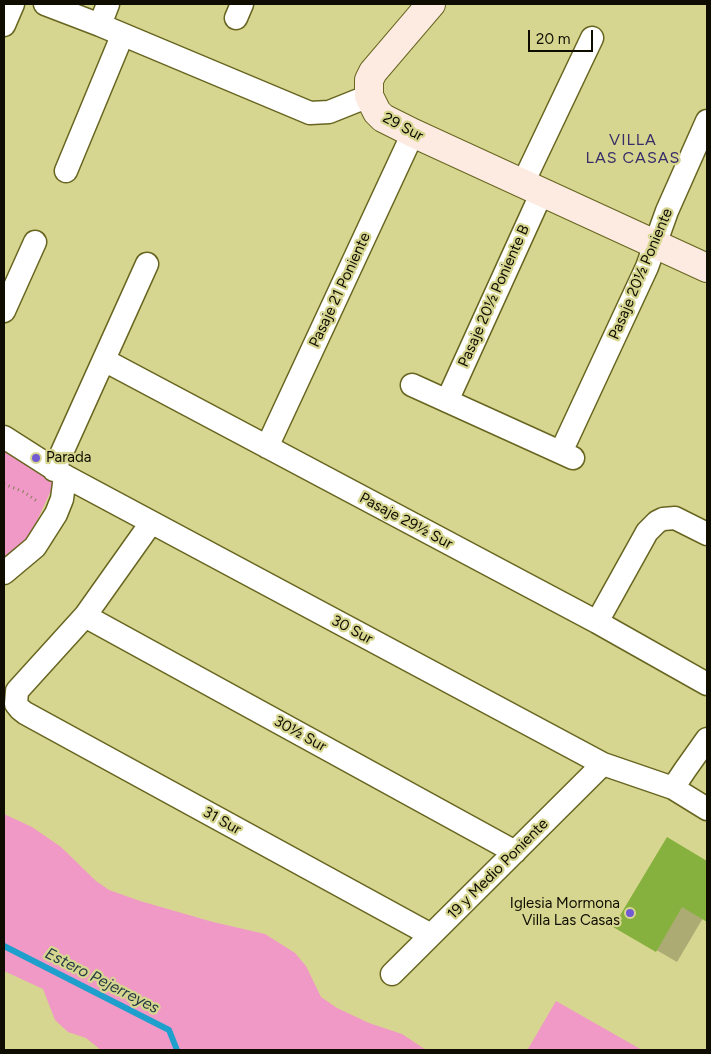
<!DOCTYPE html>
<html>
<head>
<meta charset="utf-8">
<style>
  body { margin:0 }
  #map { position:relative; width:711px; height:1054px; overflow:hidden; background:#d7d690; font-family:Figtree,sans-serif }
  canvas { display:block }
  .frame { position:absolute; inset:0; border:5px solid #0e0d00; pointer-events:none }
  .scale { position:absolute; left:528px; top:30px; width:65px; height:22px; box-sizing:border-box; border:2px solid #0e0d00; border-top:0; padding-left:6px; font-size:15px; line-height:18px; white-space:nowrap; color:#0e0d00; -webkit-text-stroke:4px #d7d690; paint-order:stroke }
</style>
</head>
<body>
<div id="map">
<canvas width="711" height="1054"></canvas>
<div class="frame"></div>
<div class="scale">20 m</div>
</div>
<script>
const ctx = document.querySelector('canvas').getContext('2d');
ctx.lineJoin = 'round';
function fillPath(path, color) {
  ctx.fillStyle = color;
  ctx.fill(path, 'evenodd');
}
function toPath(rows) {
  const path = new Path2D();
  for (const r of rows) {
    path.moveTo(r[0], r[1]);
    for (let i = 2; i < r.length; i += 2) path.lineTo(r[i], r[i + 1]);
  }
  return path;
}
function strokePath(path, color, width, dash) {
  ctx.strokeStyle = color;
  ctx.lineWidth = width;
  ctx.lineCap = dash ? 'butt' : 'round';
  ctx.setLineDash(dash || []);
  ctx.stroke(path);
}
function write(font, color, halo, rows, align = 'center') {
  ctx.font = font + ' Figtree,sans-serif';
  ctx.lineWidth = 4.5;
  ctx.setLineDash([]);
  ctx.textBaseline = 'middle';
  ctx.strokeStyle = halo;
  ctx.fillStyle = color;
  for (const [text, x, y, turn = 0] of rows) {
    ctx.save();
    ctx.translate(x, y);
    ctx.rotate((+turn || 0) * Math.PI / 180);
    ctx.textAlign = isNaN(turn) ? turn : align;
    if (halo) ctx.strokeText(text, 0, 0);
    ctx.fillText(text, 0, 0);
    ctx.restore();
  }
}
const green = toPath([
  [4,447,56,480,27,542,4,562],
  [4,814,32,827,61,847,96,881,109,890,140,901,213,922,265,934,295,953,306,966,321,997,337,1008,369,1023,402,1034,426,1050,101,1050,86,1038,68,1032,55,1020,43,989,4,971],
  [556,1001,642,1050,531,1050,528,1049]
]);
const shadow = toPath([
  [667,839,707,862,707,920,703,918,677,962,615,926]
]);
const stream = toPath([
  [4,946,169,1030,177,1050]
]);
const building = toPath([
  [667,837,707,861,707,922,682,907,656,952,613,927]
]);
const path = toPath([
  [4,484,24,492,38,502]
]);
const street = toPath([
  [45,4,100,25,310,113,329,112,369,96],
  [236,18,242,4],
  [4,25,13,4],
  [100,25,108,4],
  [66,171,122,36],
  [523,183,592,38],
  [4,311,35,242],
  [104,360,597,622,707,684],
  [412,385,573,458],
  [447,401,542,192],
  [4,437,65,476,603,764,673,788,707,809],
  [267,447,413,133],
  [561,452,647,267,667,211,707,121],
  [54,470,147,264],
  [151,523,85,616,17,691,16,704,20,709,25,713,431,935],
  [4,573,35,547,56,514,62,499,65,476],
  [85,616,515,852],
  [597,622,647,532,657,522,663,519,675,518,707,534],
  [673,788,685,770,707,739],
  [392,974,603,764]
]);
const secondary = toPath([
  [431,4,373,72,369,80,369,96,377,112,383,118,413,133,707,268]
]);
const markers = [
  [36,458,5,"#715ad4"],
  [630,913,5,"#715ad4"]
];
const streetNames = [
  ["29 Sur",403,127,28],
  ["Pasaje 20½ Poniente",641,274,-67],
  ["Pasaje 21 Poniente",340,290,-65],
  ["Pasaje 20½ Poniente B",494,296,-66],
  ["Pasaje 29½ Sur",406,521,28],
  ["30 Sur",352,630,28],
  ["30½ Sur",300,734,29],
  ["31 Sur",222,821,29],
  ["19 y Medio Poniente",498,869,-45]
];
const poiNames = [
  ["Parada",46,458],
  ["Iglesia Mormona",620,904,"right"],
  ["Villa Las Casas",620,921,"right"]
];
const neighbourhoodNames = [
  ["VILLA",633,140],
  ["LAS CASAS",633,158]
];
const waterNames = [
  ["Estero Pejerreyes",102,981,27]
];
fillPath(green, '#f098c6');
fillPath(shadow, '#0003');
strokePath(stream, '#1f9fcb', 6);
fillPath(building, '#86b13e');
strokePath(street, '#676520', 25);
strokePath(secondary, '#676520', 30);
strokePath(path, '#7e7d50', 3, [1, 4]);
strokePath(street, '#fff', 22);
strokePath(secondary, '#fdebe2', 28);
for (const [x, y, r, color] of markers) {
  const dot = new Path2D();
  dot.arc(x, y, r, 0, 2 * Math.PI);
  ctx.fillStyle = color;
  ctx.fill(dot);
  strokePath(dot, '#d7d690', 2);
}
write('15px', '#0e0d00', '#d7d690', streetNames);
write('15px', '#0e0d00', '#d7d690', poiNames, 'left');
ctx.letterSpacing = '1px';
write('16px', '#372d69', '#d7d690', neighbourhoodNames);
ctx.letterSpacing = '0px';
write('italic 16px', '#1f3742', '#d7d690', waterNames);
</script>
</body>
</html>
